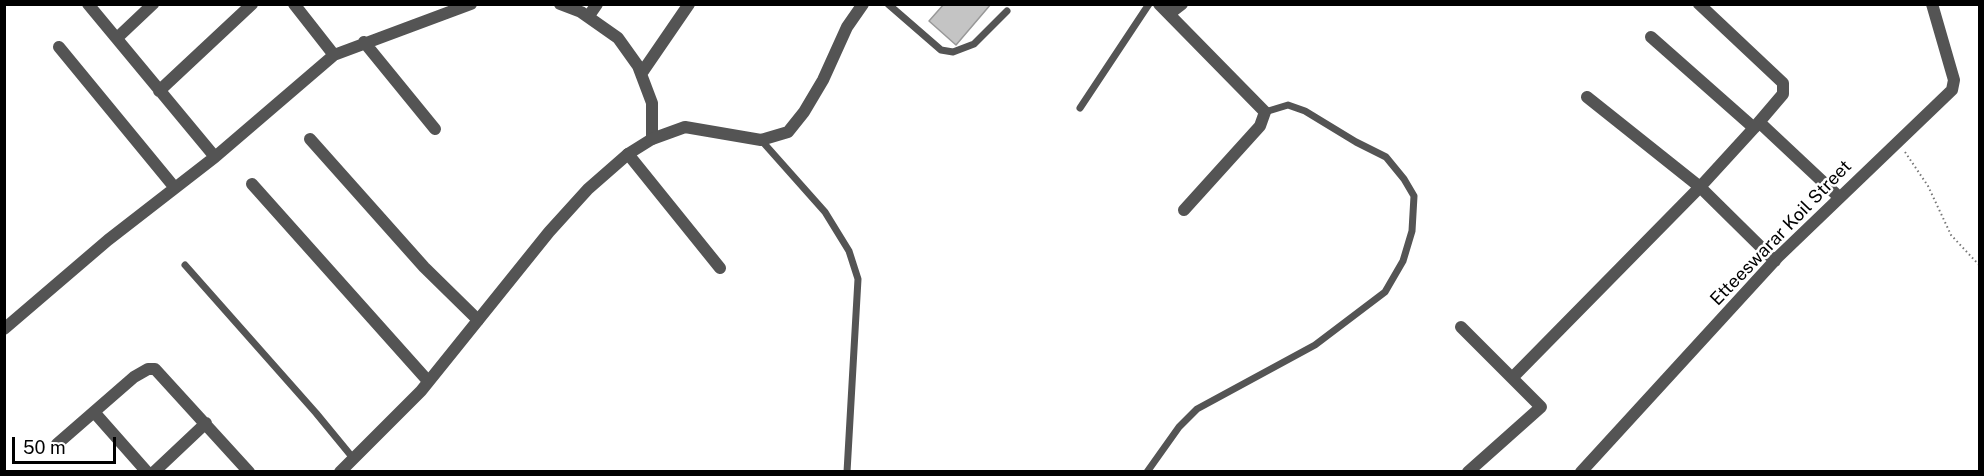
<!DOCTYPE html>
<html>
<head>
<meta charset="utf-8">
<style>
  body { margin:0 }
  #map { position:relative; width:1984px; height:476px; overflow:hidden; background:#fff; font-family:"Public Sans",sans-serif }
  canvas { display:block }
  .frame { position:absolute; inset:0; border:6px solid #000; pointer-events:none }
  .scale { position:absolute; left:12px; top:437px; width:104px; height:27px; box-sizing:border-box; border:3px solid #000; border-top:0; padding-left:8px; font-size:18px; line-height:21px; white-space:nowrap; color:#000; -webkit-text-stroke:4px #fff; paint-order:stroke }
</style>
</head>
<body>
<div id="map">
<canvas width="1984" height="476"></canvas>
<div class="frame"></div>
<div class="scale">50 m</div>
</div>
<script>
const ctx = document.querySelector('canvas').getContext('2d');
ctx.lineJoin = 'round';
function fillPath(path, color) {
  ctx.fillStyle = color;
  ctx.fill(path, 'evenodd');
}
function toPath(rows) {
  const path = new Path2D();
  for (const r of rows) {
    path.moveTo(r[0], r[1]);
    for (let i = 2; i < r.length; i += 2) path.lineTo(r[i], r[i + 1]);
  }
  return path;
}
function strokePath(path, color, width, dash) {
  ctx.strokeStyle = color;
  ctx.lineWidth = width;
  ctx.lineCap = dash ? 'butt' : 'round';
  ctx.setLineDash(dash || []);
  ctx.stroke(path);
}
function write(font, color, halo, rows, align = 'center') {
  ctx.font = font + ' "Public Sans",sans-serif';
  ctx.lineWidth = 5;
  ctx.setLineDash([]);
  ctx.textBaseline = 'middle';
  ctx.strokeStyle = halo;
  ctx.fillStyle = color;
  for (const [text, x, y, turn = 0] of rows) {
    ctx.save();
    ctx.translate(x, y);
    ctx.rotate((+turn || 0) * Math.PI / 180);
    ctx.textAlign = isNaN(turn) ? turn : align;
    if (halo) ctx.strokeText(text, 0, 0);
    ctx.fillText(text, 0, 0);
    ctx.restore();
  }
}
const building = toPath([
  [944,4,991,4,956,45,929,21,944,4]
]);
const path = toPath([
  [1905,152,1928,186,1951,235,1980,266]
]);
const service = toPath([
  [888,4,941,50,953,52,974,44,1007,11],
  [1080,108,1149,4],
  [761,140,825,212,849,251,858,279,847,472],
  [185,265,316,413,353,458],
  [1147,472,1179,427,1197,409,1315,345,1385,292,1403,261,1412,231,1414,196,1404,179,1386,157,1356,142,1305,111,1288,105,1265,112]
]);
const minor = toPath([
  [88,4,215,157],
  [294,4,334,55],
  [560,4,581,12,618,38,638,66,652,103,652,139],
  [1159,4,1265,112,1260,126,1184,210],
  [1699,4,1783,83,1783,94,1754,128],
  [1169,14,1182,4],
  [588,17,597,4],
  [117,38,153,4],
  [364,42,435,129],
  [59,47,175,188],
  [641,74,689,4],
  [159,91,252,4],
  [1587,97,1700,187,1754,128,1651,37],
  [1759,122,1839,197],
  [310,139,424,267,478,320],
  [628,154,720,268],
  [252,184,428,381],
  [1461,327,1541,407,1468,472],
  [4,329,108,240,215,157,334,55,471,4],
  [1513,377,1700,187,1775,261],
  [94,412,147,472],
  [57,444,134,377,148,369,155,369,249,472],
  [154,472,206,423],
  [1581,472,1778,257,1952,90,1954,80,1932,4]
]);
const tertiary = toPath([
  [340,472,421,391,549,232,588,189,628,154,652,139,685,127,761,140,788,132,804,112,823,80,847,27,863,4]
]);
const streetNames = [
  ["Etteeswarar Koil Street",1781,233,-46]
];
fillPath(building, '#c4c4c4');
strokePath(building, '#989898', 1.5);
strokePath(path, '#767676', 2, [1.5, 3]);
strokePath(service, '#545454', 7);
strokePath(minor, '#545454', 12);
strokePath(tertiary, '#545454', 12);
write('18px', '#000', '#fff', streetNames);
</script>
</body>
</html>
